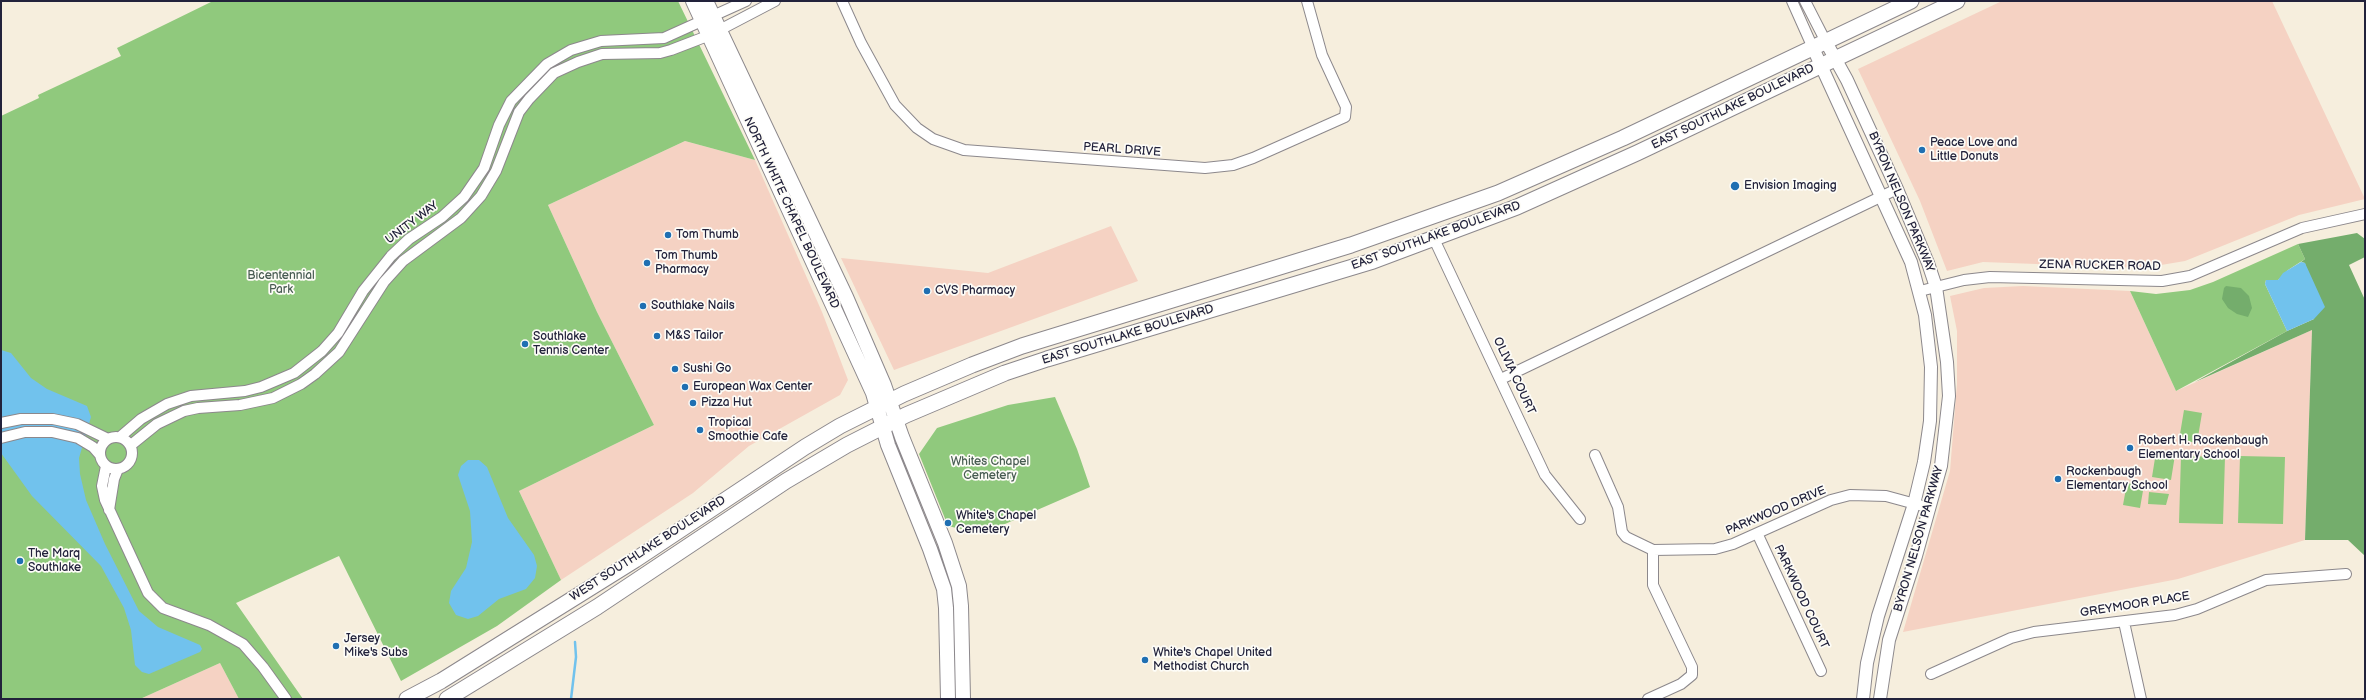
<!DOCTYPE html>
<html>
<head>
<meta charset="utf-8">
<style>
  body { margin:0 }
  #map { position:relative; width:2366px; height:700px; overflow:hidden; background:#f6eedd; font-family:"Balsamiq Sans",sans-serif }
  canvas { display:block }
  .frame { position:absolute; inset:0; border:2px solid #22223b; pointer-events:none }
</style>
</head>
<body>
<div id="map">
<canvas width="2366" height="700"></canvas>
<div class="frame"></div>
</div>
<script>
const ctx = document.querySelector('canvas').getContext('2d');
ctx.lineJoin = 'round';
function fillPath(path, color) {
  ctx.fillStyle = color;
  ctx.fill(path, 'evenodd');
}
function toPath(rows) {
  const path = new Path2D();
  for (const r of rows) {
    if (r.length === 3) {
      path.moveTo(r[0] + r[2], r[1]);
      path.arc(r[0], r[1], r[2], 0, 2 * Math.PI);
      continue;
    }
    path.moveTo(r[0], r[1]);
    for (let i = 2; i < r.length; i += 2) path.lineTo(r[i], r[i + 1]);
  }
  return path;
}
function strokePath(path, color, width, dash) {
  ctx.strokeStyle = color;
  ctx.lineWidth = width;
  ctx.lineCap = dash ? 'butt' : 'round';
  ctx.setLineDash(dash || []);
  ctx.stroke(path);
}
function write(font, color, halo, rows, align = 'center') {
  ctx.font = font + ' "Balsamiq Sans",sans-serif';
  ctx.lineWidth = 3.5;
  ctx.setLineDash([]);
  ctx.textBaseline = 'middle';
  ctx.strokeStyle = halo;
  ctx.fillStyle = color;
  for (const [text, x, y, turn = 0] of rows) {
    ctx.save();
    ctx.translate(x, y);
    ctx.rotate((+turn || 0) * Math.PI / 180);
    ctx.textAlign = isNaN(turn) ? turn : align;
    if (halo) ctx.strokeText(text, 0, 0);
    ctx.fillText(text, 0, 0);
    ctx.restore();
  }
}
const built = toPath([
  [2002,1,2272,1,2365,199,2299,215,2185,261,2143,268,1983,262,1947,271,1920,201,1858,69],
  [685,141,755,160,822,312,848,380,840,395,749,446,693,493,561,580,519,491,654,425,597,312,548,205],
  [1111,226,1138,281,894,370,841,258,988,273],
  [2023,286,2130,291,2176,391,2312,330,2305,540,2178,579,1903,632,1950,471,1957,384,1957,331,1950,296,1984,288],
  [220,663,239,699,140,699]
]);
const green = toPath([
  [213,1,678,1,755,160,685,141,548,205,597,312,654,425,519,491,561,580,497,626,401,681,339,556,236,603,303,699,239,699,220,663,140,699,1,699,1,116,39,98,38,95,121,56,117,48],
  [2298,244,2305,259,2288,270,2278,280,2266,280,2265,284,2287,331,2176,391,2130,291,2156,294,2190,290,2213,282],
  [1055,397,1077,449,1090,487,982,534,948,526,919,454,937,428,1008,405],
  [2184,410,2202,413,2197,443,2179,440],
  [2156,452,2175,455,2171,480,2152,477],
  [2181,456,2225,457,2223,524,2179,523],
  [2240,456,2285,457,2283,524,2238,523],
  [2127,483,2144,485,2140,508,2123,505],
  [2149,492,2169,494,2166,505,2148,504]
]);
const forest = toPath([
  [2357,233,2365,239,2365,257,2349,265,2365,300,2365,556,2348,540,2305,540,2312,330,2195,382,2287,331,2314,319,2305,263,2301,262,2305,259,2298,244],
  [2226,286,2241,288,2249,296,2252,308,2248,317,2237,314,2228,308,2222,299,2224,288]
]);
const water = toPath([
  [2301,262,2305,263,2325,307,2314,319,2287,331,2265,284,2266,280,2278,280,2283,273],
  [1,350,11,353,31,378,47,389,87,406,91,417,79,458,80,474,86,500,105,544,139,611,158,627,200,645,202,649,200,652,149,674,142,672,135,665,131,630,124,608,101,566,32,496,1,453],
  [468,460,479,460,487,467,508,518,534,555,537,566,535,578,526,589,499,599,478,616,468,619,456,615,449,603,451,591,466,568,472,542,470,511,458,475,461,466]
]);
const stream = toPath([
  [571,699,576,657,575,642]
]);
const minor = toPath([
  [842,1,861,43,895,105,917,128,933,139,964,150,1205,168,1233,165,1253,158,1345,117,1346,107,1322,55,1307,1],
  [1792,1,1813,48],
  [1805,1,1826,42],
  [1434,239,1545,475,1580,519],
  [1920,291,1964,280,1990,277,2162,281,2190,276,2302,228,2365,214],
  [1501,379,1897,189],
  [1,423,21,419,53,419,77,424,108,439],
  [116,453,16],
  [120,437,141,419,167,404,191,396,245,391,261,387,294,373,322,351,338,333,363,291,391,256,409,239,442,217,464,197,484,168,499,125,511,101,547,64,571,50,601,41,664,38,746,1],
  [1,438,25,432,52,432,78,438,93,447,100,455],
  [131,445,157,424,184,411,198,408,240,405,273,398,301,384,315,374,339,352,384,282,403,261,461,218,481,196,496,171,519,112,529,99,554,73,578,62,602,54,660,53,671,50,710,35,775,1],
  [1595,455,1618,507,1622,532,1626,537,1653,550,1715,549,1733,544,1831,500,1850,495,1886,496,1930,508],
  [106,466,102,486,105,500,148,593,163,608,209,625,243,644,263,667,286,699],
  [109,510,114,479,118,469],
  [1758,535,1821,671],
  [2124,622,2141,699],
  [1931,674,2011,638,2034,632,2175,615,2197,609,2266,580,2346,574],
  [1648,699,1681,684,1692,675,1692,667,1653,585,1653,550]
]);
const tertiary = toPath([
  [1826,42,1847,80,1897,189,1928,263,1936,287,1947,362,1949,396,1941,466,1916,556,1889,640,1880,699],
  [1813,48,1911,262,1925,315,1931,367,1930,421,1924,462,1914,504,1878,616,1867,663,1863,699]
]);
const secondary = toPath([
  [693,1,873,393,888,445,930,549,944,589,946,608,948,699],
  [706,1,846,297,884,385,902,437,945,543,959,586,961,606,963,699]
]);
const primary = toPath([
  [407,699,441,681,635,560,805,447,840,426,904,394,972,365,1022,346,1351,245,1498,193,1623,138,1911,1],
  [447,699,597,607,786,481,847,445,906,415,1005,373,1047,359,1373,261,1517,207,1637,153,1957,1]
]);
const markers = [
  [1922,150,4,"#1f6fb2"],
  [1735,186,5,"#1f6fb2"],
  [668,235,4,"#1f6fb2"],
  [647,263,4,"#1f6fb2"],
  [927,291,4,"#1f6fb2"],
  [643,306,4,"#1f6fb2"],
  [657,336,4,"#1f6fb2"],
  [525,344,4,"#1f6fb2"],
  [675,369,4,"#1f6fb2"],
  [685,387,4,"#1f6fb2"],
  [693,403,4,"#1f6fb2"],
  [700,430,4,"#1f6fb2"],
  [2130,448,4,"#1f6fb2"],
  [2058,479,4,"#1f6fb2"],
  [948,523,4,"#1f6fb2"],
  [20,561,4,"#1f6fb2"],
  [336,646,4,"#1f6fb2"],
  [1145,660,4,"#1f6fb2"]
];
const streetNames = [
  ["EAST SOUTHLAKE BOULEVARD",1733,107,-26],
  ["PEARL DRIVE",1122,150,4],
  ["BYRON NELSON PARKWAY",1901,202,67],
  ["NORTH WHITE CHAPEL BOULEVARD",791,213,65],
  ["UNITY WAY",412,223,-37],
  ["EAST SOUTHLAKE BOULEVARD",1436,236,-20],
  ["ZENA RUCKER ROAD",2100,266,1],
  ["EAST SOUTHLAKE BOULEVARD",1128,335,-17],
  ["OLIVIA COURT",1514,376,65],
  ["PARKWOOD DRIVE",1776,511,-23],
  ["BYRON NELSON PARKWAY",1919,539,-74],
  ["WEST SOUTHLAKE BOULEVARD",648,549,-33],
  ["PARKWOOD COURT",1801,597,65],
  ["GREYMOOR PLACE",2135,605,-9]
];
const poiNames = [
  ["Peace Love and",1930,143],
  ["Little Donuts",1930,157],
  ["Envision Imaging",1744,186],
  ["Tom Thumb",676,235],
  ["Tom Thumb",655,256],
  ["Pharmacy",655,270],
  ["CVS Pharmacy",935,291],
  ["Southlake Nails",651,306],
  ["M&S Tailor",665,336],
  ["Southlake",533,337],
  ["Tennis Center",533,351],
  ["Sushi Go",683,369],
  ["European Wax Center",693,387],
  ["Pizza Hut",701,403],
  ["Tropical",708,423],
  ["Smoothie Cafe",708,437],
  ["Robert H. Rockenbaugh",2138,441],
  ["Elementary School",2138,455],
  ["Rockenbaugh",2066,472],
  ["Elementary School",2066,486],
  ["White's Chapel",956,516],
  ["Cemetery",956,530],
  ["The Marq",28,554],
  ["Southlake",28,568],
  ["Jersey",344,639],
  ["Mike's Subs",344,653],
  ["White's Chapel United",1153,653],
  ["Methodist Church",1153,667]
];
const parkNames = [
  ["Bicentennial",281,276],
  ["Park",281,290],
  ["Whites Chapel",990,462],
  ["Cemetery",990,476]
];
fillPath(built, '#f5d2c3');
fillPath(green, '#90c97d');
fillPath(forest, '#74ad6c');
fillPath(water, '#71c2ed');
strokePath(stream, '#71c2ed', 2.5);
strokePath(minor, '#8c888c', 12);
strokePath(tertiary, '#8c888c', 14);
strokePath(secondary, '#8c888c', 16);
strokePath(primary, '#8c888c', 17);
strokePath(minor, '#fff', 10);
strokePath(tertiary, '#fff', 12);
strokePath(secondary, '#fff', 14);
strokePath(primary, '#fff', 15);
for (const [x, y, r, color] of markers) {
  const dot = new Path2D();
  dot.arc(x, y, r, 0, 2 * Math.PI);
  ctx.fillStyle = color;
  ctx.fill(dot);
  strokePath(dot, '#fdfcf7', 1.5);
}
write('12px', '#22223b', '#fdfcf7', streetNames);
write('12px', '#22223b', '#fdfcf7', poiNames, 'left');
write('12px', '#485c52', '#fdfcf7', parkNames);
</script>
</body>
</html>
